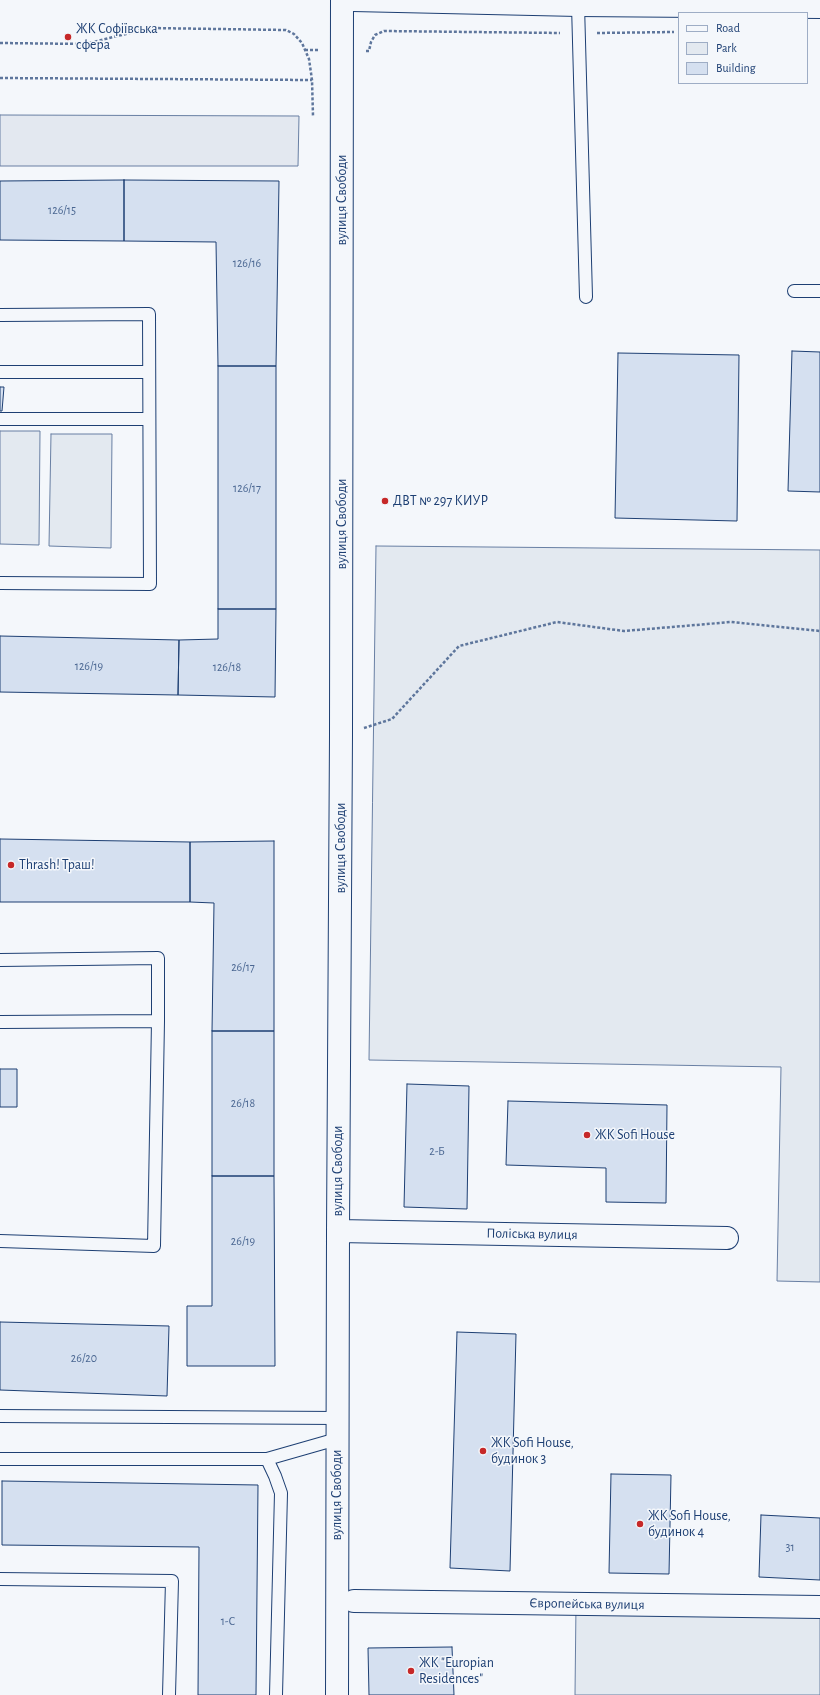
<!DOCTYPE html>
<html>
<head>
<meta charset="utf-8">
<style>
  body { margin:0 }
  #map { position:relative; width:820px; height:1695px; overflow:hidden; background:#f4f7fb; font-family:"Alegreya Sans",sans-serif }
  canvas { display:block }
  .legend { position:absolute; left:678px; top:12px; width:130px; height:72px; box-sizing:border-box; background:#f4f7fb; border:1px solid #9eadc5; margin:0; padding:5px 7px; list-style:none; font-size:12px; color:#1d3f73 }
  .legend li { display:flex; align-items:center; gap:8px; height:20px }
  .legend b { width:20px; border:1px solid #9eadc5 }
</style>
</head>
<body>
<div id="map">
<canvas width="820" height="1695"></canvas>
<ul class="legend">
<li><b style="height:5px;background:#f4f7fb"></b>Road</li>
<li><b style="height:11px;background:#e3e9f0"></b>Park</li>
<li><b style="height:11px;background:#d5e0f0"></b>Building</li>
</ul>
</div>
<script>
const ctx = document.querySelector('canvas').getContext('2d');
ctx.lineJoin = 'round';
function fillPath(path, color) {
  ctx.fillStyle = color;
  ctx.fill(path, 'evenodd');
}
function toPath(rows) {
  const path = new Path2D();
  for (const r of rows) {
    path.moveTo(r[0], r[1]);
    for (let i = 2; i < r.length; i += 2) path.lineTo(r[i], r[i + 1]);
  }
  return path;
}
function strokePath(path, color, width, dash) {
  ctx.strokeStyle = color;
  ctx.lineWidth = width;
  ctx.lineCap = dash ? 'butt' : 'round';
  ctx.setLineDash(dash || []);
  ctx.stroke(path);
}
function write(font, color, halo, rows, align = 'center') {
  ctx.font = font + ' "Alegreya Sans",sans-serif';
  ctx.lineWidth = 3;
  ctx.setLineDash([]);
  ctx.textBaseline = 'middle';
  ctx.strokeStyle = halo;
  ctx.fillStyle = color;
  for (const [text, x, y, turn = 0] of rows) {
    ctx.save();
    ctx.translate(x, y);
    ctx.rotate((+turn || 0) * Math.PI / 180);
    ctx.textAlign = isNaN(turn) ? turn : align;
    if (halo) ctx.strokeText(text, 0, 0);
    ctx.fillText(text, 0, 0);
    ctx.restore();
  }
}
const green = toPath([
  [0,431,40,431,39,545,0,544,0,431],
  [51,434,112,434,111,548,49,546,51,434],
  [376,546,820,550,820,1282,777,1281,781,1067,369,1060,376,546],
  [576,1604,820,1607,820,1695,575,1695,576,1604]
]);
const parking = toPath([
  [0,115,299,116,298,166,0,166,0,115]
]);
const building = toPath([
  [124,180,124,241,0,240,0,181,124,180],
  [124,180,279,181,276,366,218,366,216,242,124,241,124,180],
  [792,351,820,352,820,492,788,491,792,351],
  [618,353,739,355,737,521,615,518,618,353],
  [218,366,276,366,276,609,218,609,218,366],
  [0,387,4,387,2,411,0,411,0,387],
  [218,609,276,609,275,697,178,695,179,640,218,639,218,609],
  [0,636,179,640,178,695,0,692,0,636],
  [0,839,190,842,190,902,0,902,0,839],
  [274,841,274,1031,212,1031,214,903,190,902,190,842,274,841],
  [212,1031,274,1031,274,1176,212,1176,212,1031],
  [0,1069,17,1069,17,1107,0,1107,0,1069],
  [407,1084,469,1086,467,1209,404,1207,407,1084],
  [508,1101,667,1105,666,1203,606,1202,606,1168,506,1165,508,1101],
  [212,1176,274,1176,275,1366,187,1366,187,1306,212,1306,212,1176],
  [0,1322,169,1326,167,1396,0,1390,0,1322],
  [457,1332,516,1334,510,1571,450,1568,457,1332],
  [611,1474,671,1475,669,1574,609,1573,611,1474],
  [2,1481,258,1485,256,1695,198,1695,199,1547,2,1545,2,1481],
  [761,1515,820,1518,820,1580,759,1577,761,1515],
  [452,1647,454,1695,369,1695,368,1648,452,1647]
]);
const path = toPath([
  [597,33,674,32],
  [0,43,85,44,150,28,286,30,294,34,302,43,309,59,312,80,313,116],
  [305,50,319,50],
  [366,51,369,51,371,42,375,35,384,31,560,33],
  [0,78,312,80],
  [364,728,392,719,459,646,557,622,624,631,731,622,820,631]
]);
const service = toPath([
  [578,5,586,297],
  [794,291,820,291],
  [0,315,149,314,150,584,0,583],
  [0,372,149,372],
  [0,419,149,419],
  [0,960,158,958,158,1021,154,1246,0,1241],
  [0,1022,158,1021],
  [0,1416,338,1418],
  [0,1459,267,1459,275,1476,281,1493,276,1695],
  [267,1459,337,1439],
  [0,1579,172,1581,169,1695]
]);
const minor = toPath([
  [338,1231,727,1238],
  [354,1601,820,1607],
  [337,1695,338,1231,341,735,342,0]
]);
const primary = toPath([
  [353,0,578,5,820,7]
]);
const markers = [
  [68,37,4,"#c62828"],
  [385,501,4,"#c62828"],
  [11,865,4,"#c62828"],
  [587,1135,4,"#c62828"],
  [483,1451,4,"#c62828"],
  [640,1524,4,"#c62828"],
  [411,1671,4,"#c62828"]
];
const numberNames = [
  ["126/15",62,210],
  ["126/16",247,263],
  ["126/17",247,488],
  ["126/19",89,666],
  ["126/18",227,667],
  ["26/17",243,967],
  ["26/18",243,1103],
  ["2-Б",437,1151],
  ["26/19",243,1241],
  ["26/20",84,1358],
  ["31",790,1547],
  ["1-С",228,1621]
];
const poiNames = [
  ["ЖК Софіївська",76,29],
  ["сфера",76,45],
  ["ДВТ № 297 КИУР",393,501],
  ["Thrash! Траш!",19,865],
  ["ЖК Sofi House",595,1135],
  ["ЖК Sofi House,",491,1443],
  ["будинок 3",491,1459],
  ["ЖК Sofi House,",648,1516],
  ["будинок 4",648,1532],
  ["ЖК \"Europian",419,1663],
  ["Residences\"",419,1679]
];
const streetNames = [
  ["вулиця Свободи",342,200,-90],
  ["вулиця Свободи",342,524,-90],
  ["вулиця Свободи",341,848,-90],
  ["вулиця Свободи",338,1171,-90],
  ["Поліська вулиця",532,1234,1],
  ["вулиця Свободи",337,1495,-90],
  ["Європейська вулиця",587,1604,1]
];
fillPath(green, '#e3e9f0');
strokePath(green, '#687fa3', 1);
fillPath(parking, '#e3e8f0');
strokePath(parking, '#687fa3', 1);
fillPath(building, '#d5e0f0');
strokePath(building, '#1d3f73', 1);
strokePath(service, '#1d3f73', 14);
strokePath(minor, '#1d3f73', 24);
strokePath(primary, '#1d3f73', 24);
strokePath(path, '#5e769c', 2.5, [3, 2]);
strokePath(service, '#f4f7fb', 12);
strokePath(minor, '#f4f7fb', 22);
strokePath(primary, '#f4f7fb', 22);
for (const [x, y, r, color] of markers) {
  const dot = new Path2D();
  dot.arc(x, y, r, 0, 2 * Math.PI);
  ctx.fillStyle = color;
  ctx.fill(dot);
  strokePath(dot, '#f4f7fb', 1.5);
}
write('12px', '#4b6792', null, numberNames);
write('14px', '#1d3f73', '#f4f7fb', poiNames, 'left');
write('14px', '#1d3f73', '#f4f7fb', streetNames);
</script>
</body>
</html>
